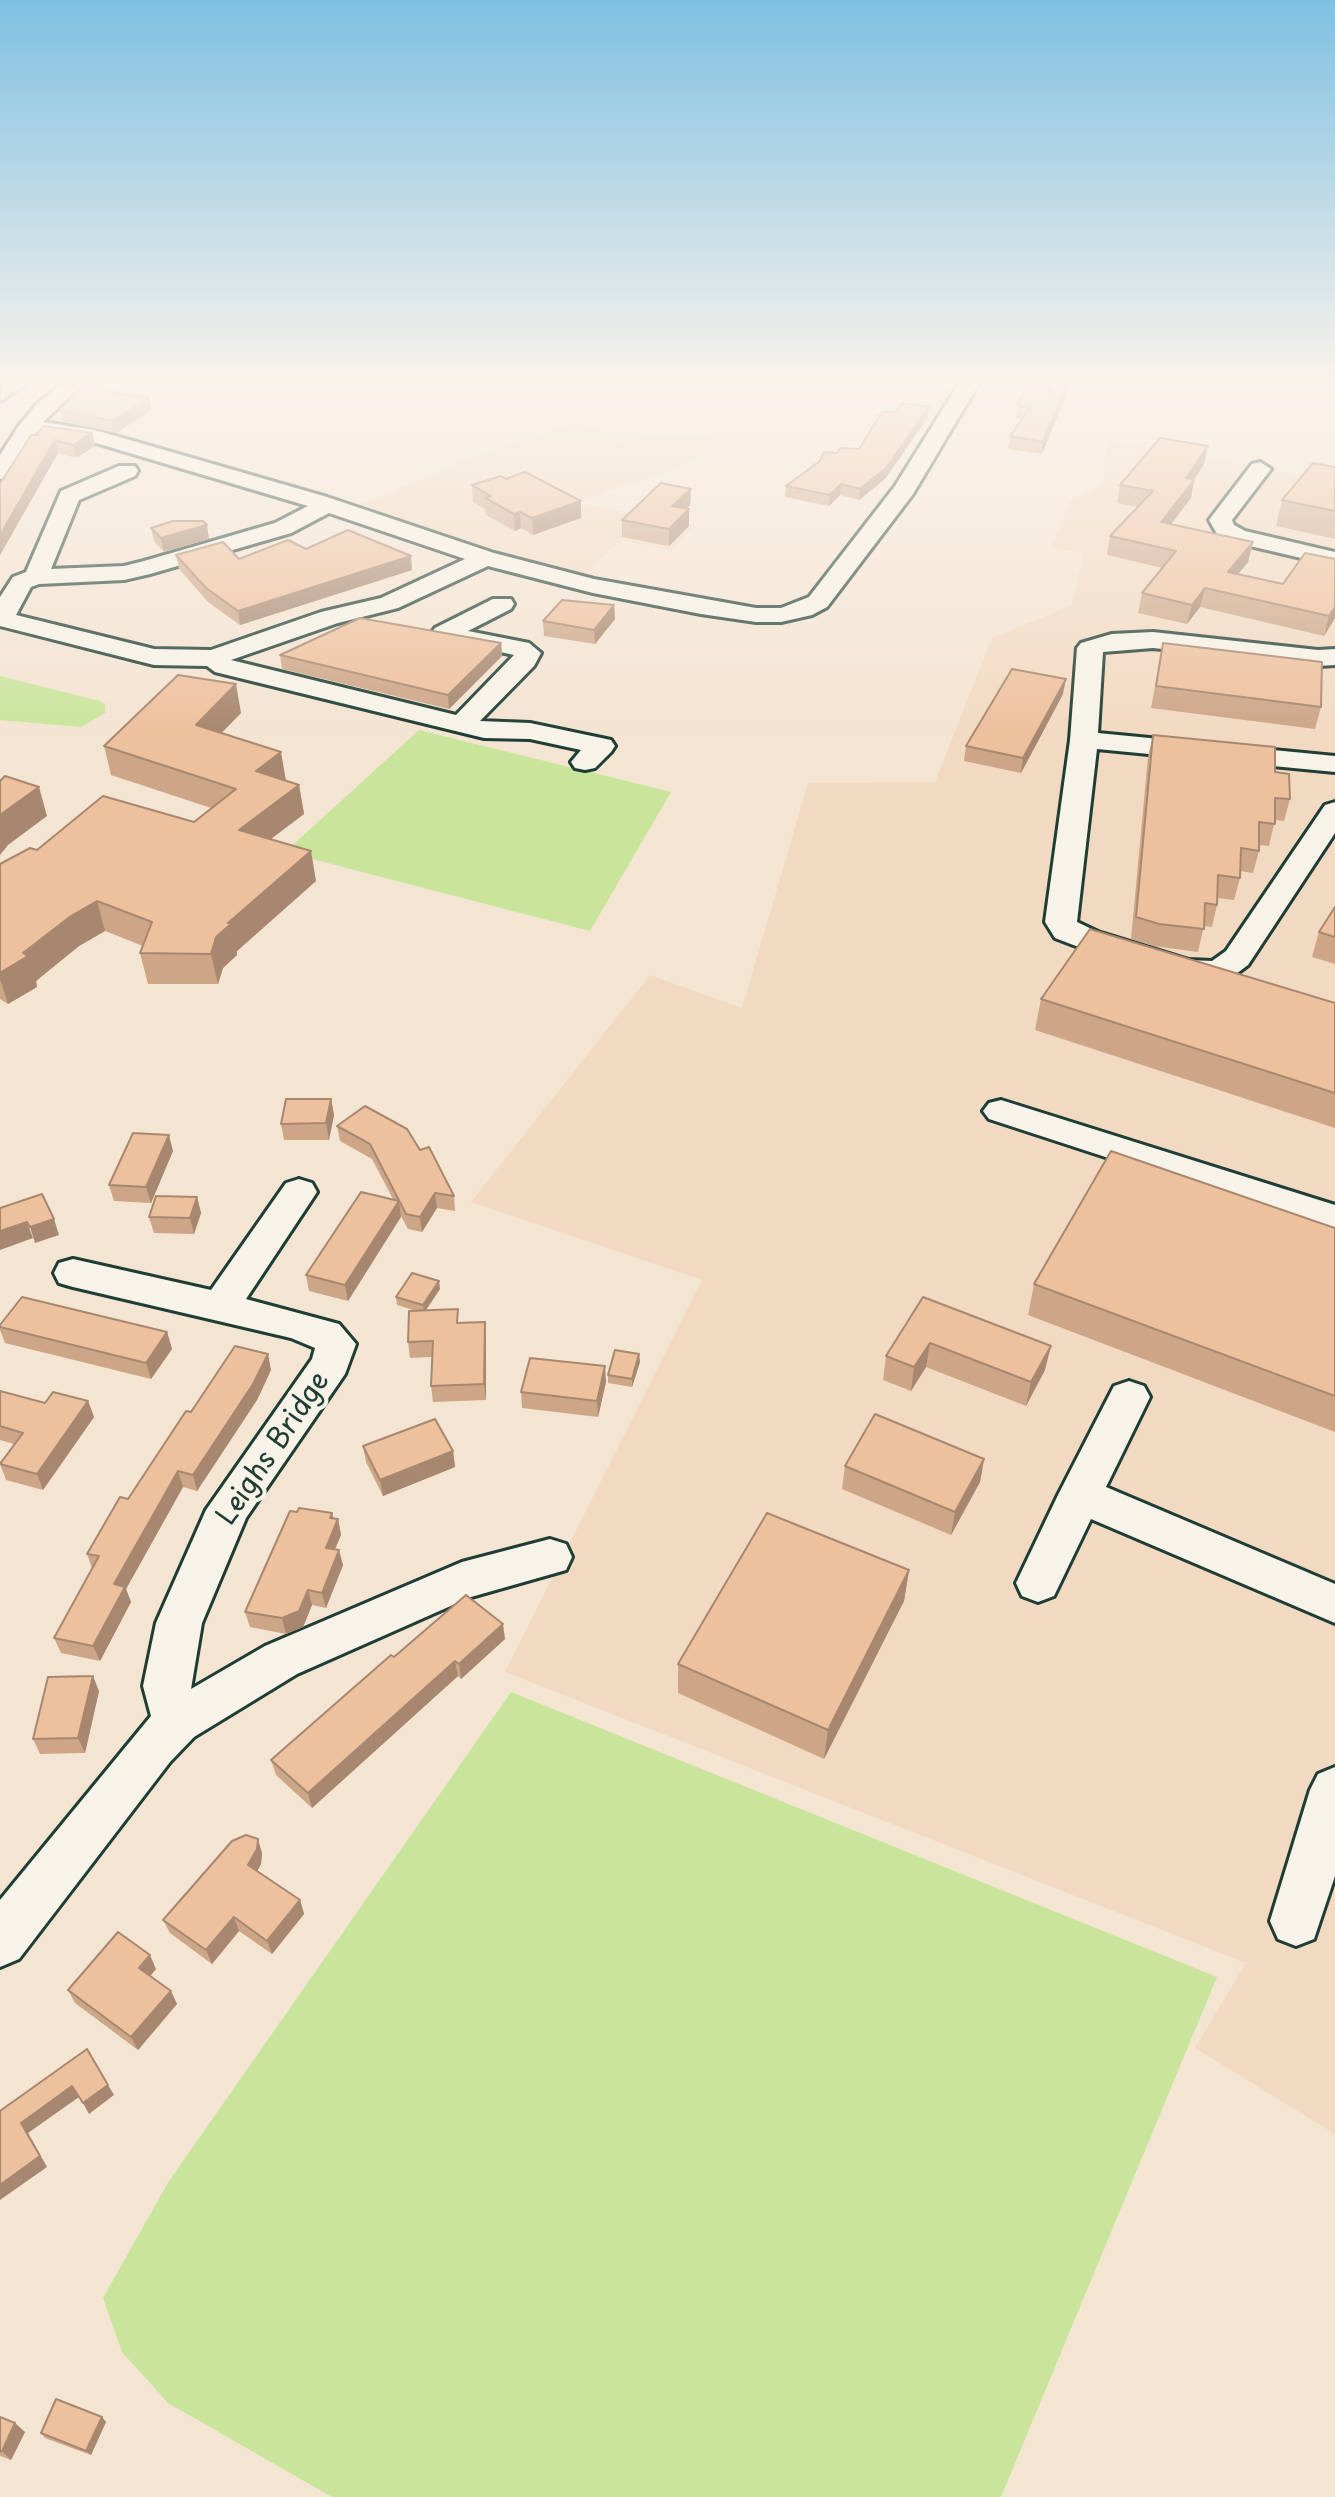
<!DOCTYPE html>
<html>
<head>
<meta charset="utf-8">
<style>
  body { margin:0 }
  canvas { display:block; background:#f4e4d2 }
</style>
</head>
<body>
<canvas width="1335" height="2497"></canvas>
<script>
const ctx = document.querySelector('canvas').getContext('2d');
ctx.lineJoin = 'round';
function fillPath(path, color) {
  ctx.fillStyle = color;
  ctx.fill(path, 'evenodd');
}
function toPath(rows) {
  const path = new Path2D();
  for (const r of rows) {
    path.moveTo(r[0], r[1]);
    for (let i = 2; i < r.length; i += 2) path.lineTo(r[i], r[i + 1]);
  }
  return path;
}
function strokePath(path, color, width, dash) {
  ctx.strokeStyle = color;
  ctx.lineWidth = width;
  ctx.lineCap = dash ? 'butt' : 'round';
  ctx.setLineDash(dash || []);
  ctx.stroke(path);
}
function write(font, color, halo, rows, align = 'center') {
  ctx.font = font + ' "Playpen Sans",sans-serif';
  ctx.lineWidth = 8;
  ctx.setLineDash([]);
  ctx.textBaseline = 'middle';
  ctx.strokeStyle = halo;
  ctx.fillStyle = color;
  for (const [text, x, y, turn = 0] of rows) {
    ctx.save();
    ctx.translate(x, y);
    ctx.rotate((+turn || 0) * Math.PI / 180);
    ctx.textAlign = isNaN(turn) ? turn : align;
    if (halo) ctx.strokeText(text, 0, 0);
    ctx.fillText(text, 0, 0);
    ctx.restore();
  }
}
const built = toPath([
  [579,421,619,443,645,435,717,435,707,450,674,469,575,502,695,526,671,550,621,540,582,576,465,544,397,522,357,504,393,494,391,492,461,462],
  [1107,441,1335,481,1335,2134,1195,2048,1246,1963,505,1672,702,1280,471,1202,650,975,742,1008,808,783,935,782,992,638,1072,605,1083,553,1051,548,1070,500,1102,485]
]);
const green = toPath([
  [0,676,100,701,105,704,105,713,81,727,0,720],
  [419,730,671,792,590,931,285,852],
  [511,1692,1217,1977,1001,2497,332,2497,168,2403,122,2352,103,2298,169,2181]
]);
const minor = toPath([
  [2,385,25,385,0,401,2,385],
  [60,385,82,385,43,422,95,430,327,497,494,553,594,579,756,608,781,608,809,597,895,486,958,385,978,385,913,494,827,607,812,615,781,622,756,622,701,614,593,593,488,566,398,608,338,623,231,660,456,715,514,655,435,638,431,633,435,628,493,599,511,599,514,604,511,609,468,631,529,643,541,653,534,666,480,721,530,723,611,740,615,746,611,752,595,768,585,770,575,768,571,762,581,750,530,739,484,738,215,672,207,666,154,665,0,626,0,597,13,577,26,572,61,491,119,466,135,466,138,471,135,476,79,500,51,569,124,566,144,561,275,523,308,506,86,440,34,434,8,477,0,479,0,455,18,427,37,404,60,385],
  [329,513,465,559,381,598,321,612,211,650,154,649,16,615,31,587,39,584,124,580,150,574,291,533,329,513],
  [1260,462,1271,469,1232,520,1234,525,1245,531,1335,552,1335,566,1229,541,1217,534,1209,520,1252,464,1260,462],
  [1153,632,1318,650,1335,649,1335,665,1318,666,1153,648,1103,652,1098,733,1335,756,1335,772,1097,749,1077,922,1098,932,1189,960,1212,961,1226,951,1325,805,1335,802,1335,833,1248,965,1232,977,1221,980,1204,982,1185,979,1076,946,1055,938,1045,922,1070,740,1077,648,1081,643,1112,634,1153,632],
  [1001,1100,1335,1205,1335,1232,989,1119,983,1111,989,1103,1001,1100],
  [299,1179,312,1183,317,1192,246,1299,339,1324,356,1344,345,1374,246,1518,202,1623,191,1689,265,1646,462,1562,550,1539,566,1544,572,1557,566,1570,471,1597,297,1674,194,1737,170,1762,19,1959,0,1967,0,1900,151,1716,143,1686,156,1623,206,1510,312,1359,315,1348,291,1338,73,1287,59,1283,54,1273,59,1263,73,1259,211,1290,286,1183,299,1179],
  [1129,1381,1144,1386,1150,1397,1106,1487,1335,1584,1335,1623,1091,1519,1054,1596,1038,1602,1022,1596,1016,1583,1058,1495,1114,1386,1129,1381],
  [1335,1767,1335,1876,1314,1939,1296,1946,1278,1939,1270,1921,1310,1790,1318,1774,1335,1767]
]);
const wall = toPath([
  [1028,385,1053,385,1050,392,1067,393,1042,454,1008,449,1010,436,1023,419,1016,418,1018,405],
  [149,398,151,410,116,433,63,422,60,410],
  [928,417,885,479,859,500,840,495,829,506,785,497,786,486,837,453,859,449],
  [92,433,95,446,76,458,58,453,0,555,0,484,36,435],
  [1204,464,1194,480,1191,498,1171,524,1253,542,1248,562,1238,574,1283,584,1335,559,1335,618,1324,636,1200,607,1187,624,1138,613,1142,593,1163,568,1107,555,1110,536,1138,507,1117,503,1120,485],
  [1335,467,1335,539,1276,526,1282,500],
  [506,479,581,501,581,518,533,535,521,528,515,531,486,515,485,509,473,502,472,485],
  [691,489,690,505,687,509,689,509,689,526,669,546,622,537,622,520],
  [151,528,209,539,164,552,154,541],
  [306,549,412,570,240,625,208,602,179,569,176,555,239,559],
  [614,605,615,619,595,644,544,636,543,621],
  [501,643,502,656,449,709,282,669,280,655],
  [1163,643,1321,707,1315,729,1151,708],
  [1063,694,1021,773,964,761,966,746],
  [241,713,221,733,286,780,299,785,304,814,271,839,316,881,237,951,237,955,223,968,218,984,148,984,140,953,143,946,105,931,79,946,36,981,37,987,8,1004,0,999,0,864,37,850,194,822,211,808,111,775,104,746],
  [1153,735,1275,772,1290,799,1284,821,1275,820,1269,846,1259,845,1259,851,1253,873,1240,871,1240,878,1234,900,1217,898,1217,905,1212,927,1204,926,1198,952,1154,946,1131,939,1148,757],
  [1335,907,1335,964,1312,957,1319,932],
  [1041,999,1335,1003,1335,1128,1035,1030],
  [331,1099,334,1115,329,1140,284,1140,281,1124],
  [337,1126,420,1150,454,1196,455,1211,437,1208,422,1232,408,1229,401,1216,348,1301,309,1291,306,1275,393,1199,372,1159,340,1141],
  [173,1151,151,1203,114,1201,109,1185],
  [197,1197,201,1213,194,1234,154,1233,149,1217],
  [1335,1228,1335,1432,1028,1315,1034,1284],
  [440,1289,426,1310,459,1323,485,1322,486,1338,486,1400,433,1402,431,1386,432,1357,410,1358,408,1342,417,1311,397,1305,396,1297],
  [923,1297,1045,1370,1026,1406,926,1367,911,1391,883,1380,886,1356],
  [0,1325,167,1332,172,1349,151,1379,5,1343,0,1330],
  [640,1362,632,1387,608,1383,608,1375],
  [271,1370,257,1400,197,1491,183,1487,126,1589,131,1602,100,1661,61,1653,54,1638,92,1568,87,1554,128,1499,191,1412],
  [606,1382,598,1417,522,1408,521,1392],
  [0,1391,45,1403,88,1401,94,1417,43,1490,6,1480,0,1464,14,1444,0,1440],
  [363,1446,453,1451,455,1467,383,1496,366,1462],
  [984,1459,980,1482,951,1535,842,1489,845,1466],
  [297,1512,332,1513,334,1519,338,1519,341,1535,335,1549,343,1565,326,1608,312,1605,303,1627,286,1634,250,1627,245,1612],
  [909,1570,904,1601,824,1759,678,1693,678,1664],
  [505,1639,461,1679,458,1676,312,1808,276,1775,271,1760,394,1657],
  [99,1691,85,1753,40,1754,33,1739],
  [262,1853,261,1864,257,1871,300,1900,304,1914,272,1954,239,1931,212,1964,170,1933,163,1920],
  [156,1969,150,1976,177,2004,138,2050,75,2003,68,1990],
  [0,2417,25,2432,11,2460,0,2456,0,2457],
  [102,2417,106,2422,91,2455,45,2438,41,2433]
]);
const shadedWall = toPath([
  [1067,385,1068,385,1067,393,1042,454,1043,442],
  [149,398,151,410,116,433,113,421],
  [929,407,928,417,885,479,859,500,860,489],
  [92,433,95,446,76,458,73,445],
  [55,440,58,453,0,555,0,535],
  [1208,446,1204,464,1188,488,1194,480,1191,498,1158,541,1161,522,1186,478],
  [841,484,840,495,829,506,830,495],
  [691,489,690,505,672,523,672,506],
  [581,501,581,518,533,535,532,518],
  [689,509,689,526,669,546,669,529],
  [520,512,521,528,515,531,514,514],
  [207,525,209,539,164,552,161,538],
  [1253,542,1248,562,1224,591,1228,572],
  [411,556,412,570,240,625,238,611],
  [1205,588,1200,607,1187,624,1192,605],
  [614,605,615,619,595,644,594,630],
  [1335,607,1335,618,1324,636,1329,616],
  [501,643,502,656,449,709,448,695],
  [1066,679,1063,694,1021,773,1023,758],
  [236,684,241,713,201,754,196,725],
  [281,752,286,781,256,771],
  [299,785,304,814,244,859,239,830],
  [39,787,47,816,8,845,0,855,0,815],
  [311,851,316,881,237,951,237,955,223,968,218,984,211,954,216,937,228,923],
  [97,901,105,931,79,946,36,981,37,987,8,1004,0,979,0,973,71,916],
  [331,1099,334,1115,329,1140,326,1123],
  [169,1135,173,1151,151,1203,146,1187],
  [435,1193,437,1208,422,1232,420,1217],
  [197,1197,201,1213,194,1234,190,1218],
  [399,1201,401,1217,348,1301,345,1285],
  [54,1219,59,1235,35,1243,30,1227],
  [27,1222,33,1238,0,1250,0,1231],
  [439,1281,440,1289,424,1313,423,1305],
  [485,1322,486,1338,486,1400,484,1384],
  [167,1332,172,1349,151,1379,146,1363],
  [930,1343,926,1367,911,1391,914,1367],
  [1051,1346,1045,1370,1026,1406,1031,1382],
  [268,1354,271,1370,257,1400,197,1491,193,1475],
  [639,1354,640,1362,632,1387,632,1379],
  [605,1366,606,1382,598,1417,597,1401],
  [88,1401,94,1417,43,1490,37,1474],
  [453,1451,455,1467,383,1496,380,1480],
  [984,1459,980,1482,951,1535,955,1512],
  [178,1471,183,1487,126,1589,131,1602,100,1661,93,1646,114,1584],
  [332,1513,335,1526,338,1519,341,1535,329,1563,326,1548,330,1518],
  [339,1550,343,1565,326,1608,322,1593],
  [909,1570,904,1601,824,1759,828,1730],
  [308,1590,312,1605,303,1627,286,1634,282,1618],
  [503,1624,505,1639,461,1679,459,1664],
  [455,1661,458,1676,312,1808,308,1793],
  [93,1676,99,1691,85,1753,78,1738],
  [258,1839,262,1853,261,1864,253,1879,248,1865],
  [300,1900,304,1914,272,1954,267,1941],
  [234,1917,239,1931,212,1964,206,1950],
  [150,1955,156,1969,146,1981,139,1968],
  [171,1991,177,2004,138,2050,131,2037],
  [108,2085,114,2095,89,2114,83,2103],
  [72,2086,79,2097,28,2133,47,2167,0,2200,0,2185,21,2123],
  [102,2417,106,2422,91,2455,86,2451],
  [15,2423,25,2432,11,2460,2,2451]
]);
const building = toPath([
  [1028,385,1051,385,1048,394,1063,385,1067,385,1043,442,1010,436,1031,407,1018,405,1028,385],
  [82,387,149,398,113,421,60,410,82,387],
  [902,403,929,407,886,468,860,489,841,484,830,495,786,486,820,461,824,452,837,453,840,448,859,449,882,412,895,412,902,403],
  [44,426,92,433,73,445,55,440,0,535,0,484,31,435,39,435,36,434,44,426],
  [1160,438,1208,446,1186,478,1194,480,1161,522,1253,542,1228,572,1283,584,1305,553,1335,559,1335,607,1329,616,1205,588,1192,605,1142,593,1176,551,1110,536,1153,491,1120,485,1160,438],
  [1313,463,1335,467,1335,511,1282,500,1313,463],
  [525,472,581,501,532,518,520,512,514,514,485,498,491,496,472,485,501,476,506,479,525,472],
  [661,483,691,489,672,506,689,509,669,529,622,520,661,483],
  [173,521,203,521,207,525,161,538,151,528,173,521],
  [348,530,411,556,238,611,206,588,176,555,223,542,239,559,288,540,306,549,348,530],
  [562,600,614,605,594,630,543,621,562,600],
  [360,618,501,643,448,695,280,655,360,618],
  [1163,643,1322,662,1321,707,1156,686,1163,643],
  [1012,669,1066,679,1023,758,966,746,1012,669],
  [178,675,236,684,196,725,281,752,256,771,299,785,239,830,311,851,228,923,231,924,216,937,211,954,140,953,152,922,97,901,71,916,23,953,28,956,0,973,0,864,30,848,37,850,103,796,194,822,236,789,104,746,178,675],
  [1153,735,1275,747,1275,772,1289,774,1290,799,1275,798,1275,824,1259,822,1259,851,1241,848,1240,878,1218,875,1217,905,1205,903,1204,929,1159,924,1136,917,1153,735],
  [5,776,39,787,0,815,0,781,5,776],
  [1335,907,1335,937,1319,932,1335,907],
  [1090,929,1335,1003,1335,1093,1041,999,1090,929],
  [286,1099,331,1099,326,1123,281,1124,286,1099],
  [365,1106,407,1129,420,1150,429,1147,454,1196,435,1193,420,1217,406,1214,370,1144,337,1126,365,1106],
  [133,1133,169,1135,146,1187,109,1185,133,1133],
  [1111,1151,1335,1228,1335,1396,1034,1284,1111,1151],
  [361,1192,399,1201,345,1285,306,1275,361,1192],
  [42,1194,54,1219,30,1227,27,1222,0,1231,0,1208,42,1194],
  [156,1196,197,1197,190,1218,149,1217,156,1196],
  [412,1273,439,1281,423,1305,396,1297,412,1273],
  [22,1297,167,1332,146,1363,0,1327,0,1325,22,1297],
  [923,1297,1051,1346,1031,1382,930,1343,914,1367,886,1356,923,1297],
  [458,1309,457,1323,485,1322,484,1384,431,1386,433,1341,408,1342,409,1311,458,1309],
  [235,1346,268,1354,253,1384,193,1475,178,1471,114,1584,125,1587,93,1646,54,1638,99,1556,87,1554,120,1497,128,1499,186,1411,191,1412,235,1346],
  [615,1350,639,1354,632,1379,608,1375,615,1350],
  [530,1358,605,1366,597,1401,521,1392,530,1358],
  [0,1391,45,1403,53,1392,88,1401,37,1474,0,1464,23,1433,0,1426,0,1391],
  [875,1414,984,1459,955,1512,845,1466,875,1414],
  [435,1419,453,1451,380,1480,363,1446,435,1419],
  [299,1508,332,1513,330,1518,338,1519,326,1548,339,1550,322,1593,308,1590,299,1611,282,1618,245,1612,290,1511,297,1512,299,1508],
  [767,1513,909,1570,828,1730,678,1664,767,1513],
  [466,1595,503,1624,459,1664,455,1661,308,1793,271,1760,391,1655,394,1657,466,1595],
  [93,1676,78,1738,33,1739,48,1677,93,1676],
  [246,1835,258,1839,257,1849,248,1865,300,1900,267,1941,234,1917,206,1950,163,1920,232,1841,246,1835],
  [118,1932,150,1955,139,1968,171,1991,131,2037,68,1990,118,1932],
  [87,2049,108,2085,83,2103,72,2086,21,2123,40,2156,0,2185,0,2111,87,2049],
  [56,2399,102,2417,86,2451,41,2433,56,2399],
  [0,2417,15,2423,2,2451,0,2451,0,2417]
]);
const streetNames = [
  ["Leighs Bridge",274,1449,-56]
];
fillPath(built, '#f2dac2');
fillPath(green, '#c9e59c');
strokePath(minor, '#1f3d34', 6);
fillPath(minor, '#f7f3e8');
fillPath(wall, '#cda688');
fillPath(shadedWall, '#a7876f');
fillPath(building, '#eec19e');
strokePath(building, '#a7876f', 2);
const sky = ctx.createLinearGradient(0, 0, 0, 734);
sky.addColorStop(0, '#7fc0e2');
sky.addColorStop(0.52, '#faf3eb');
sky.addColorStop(1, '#faf3eb00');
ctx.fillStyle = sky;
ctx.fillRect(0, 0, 1335, 734);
write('28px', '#1f3d34', '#f7f3e8', streetNames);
</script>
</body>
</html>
